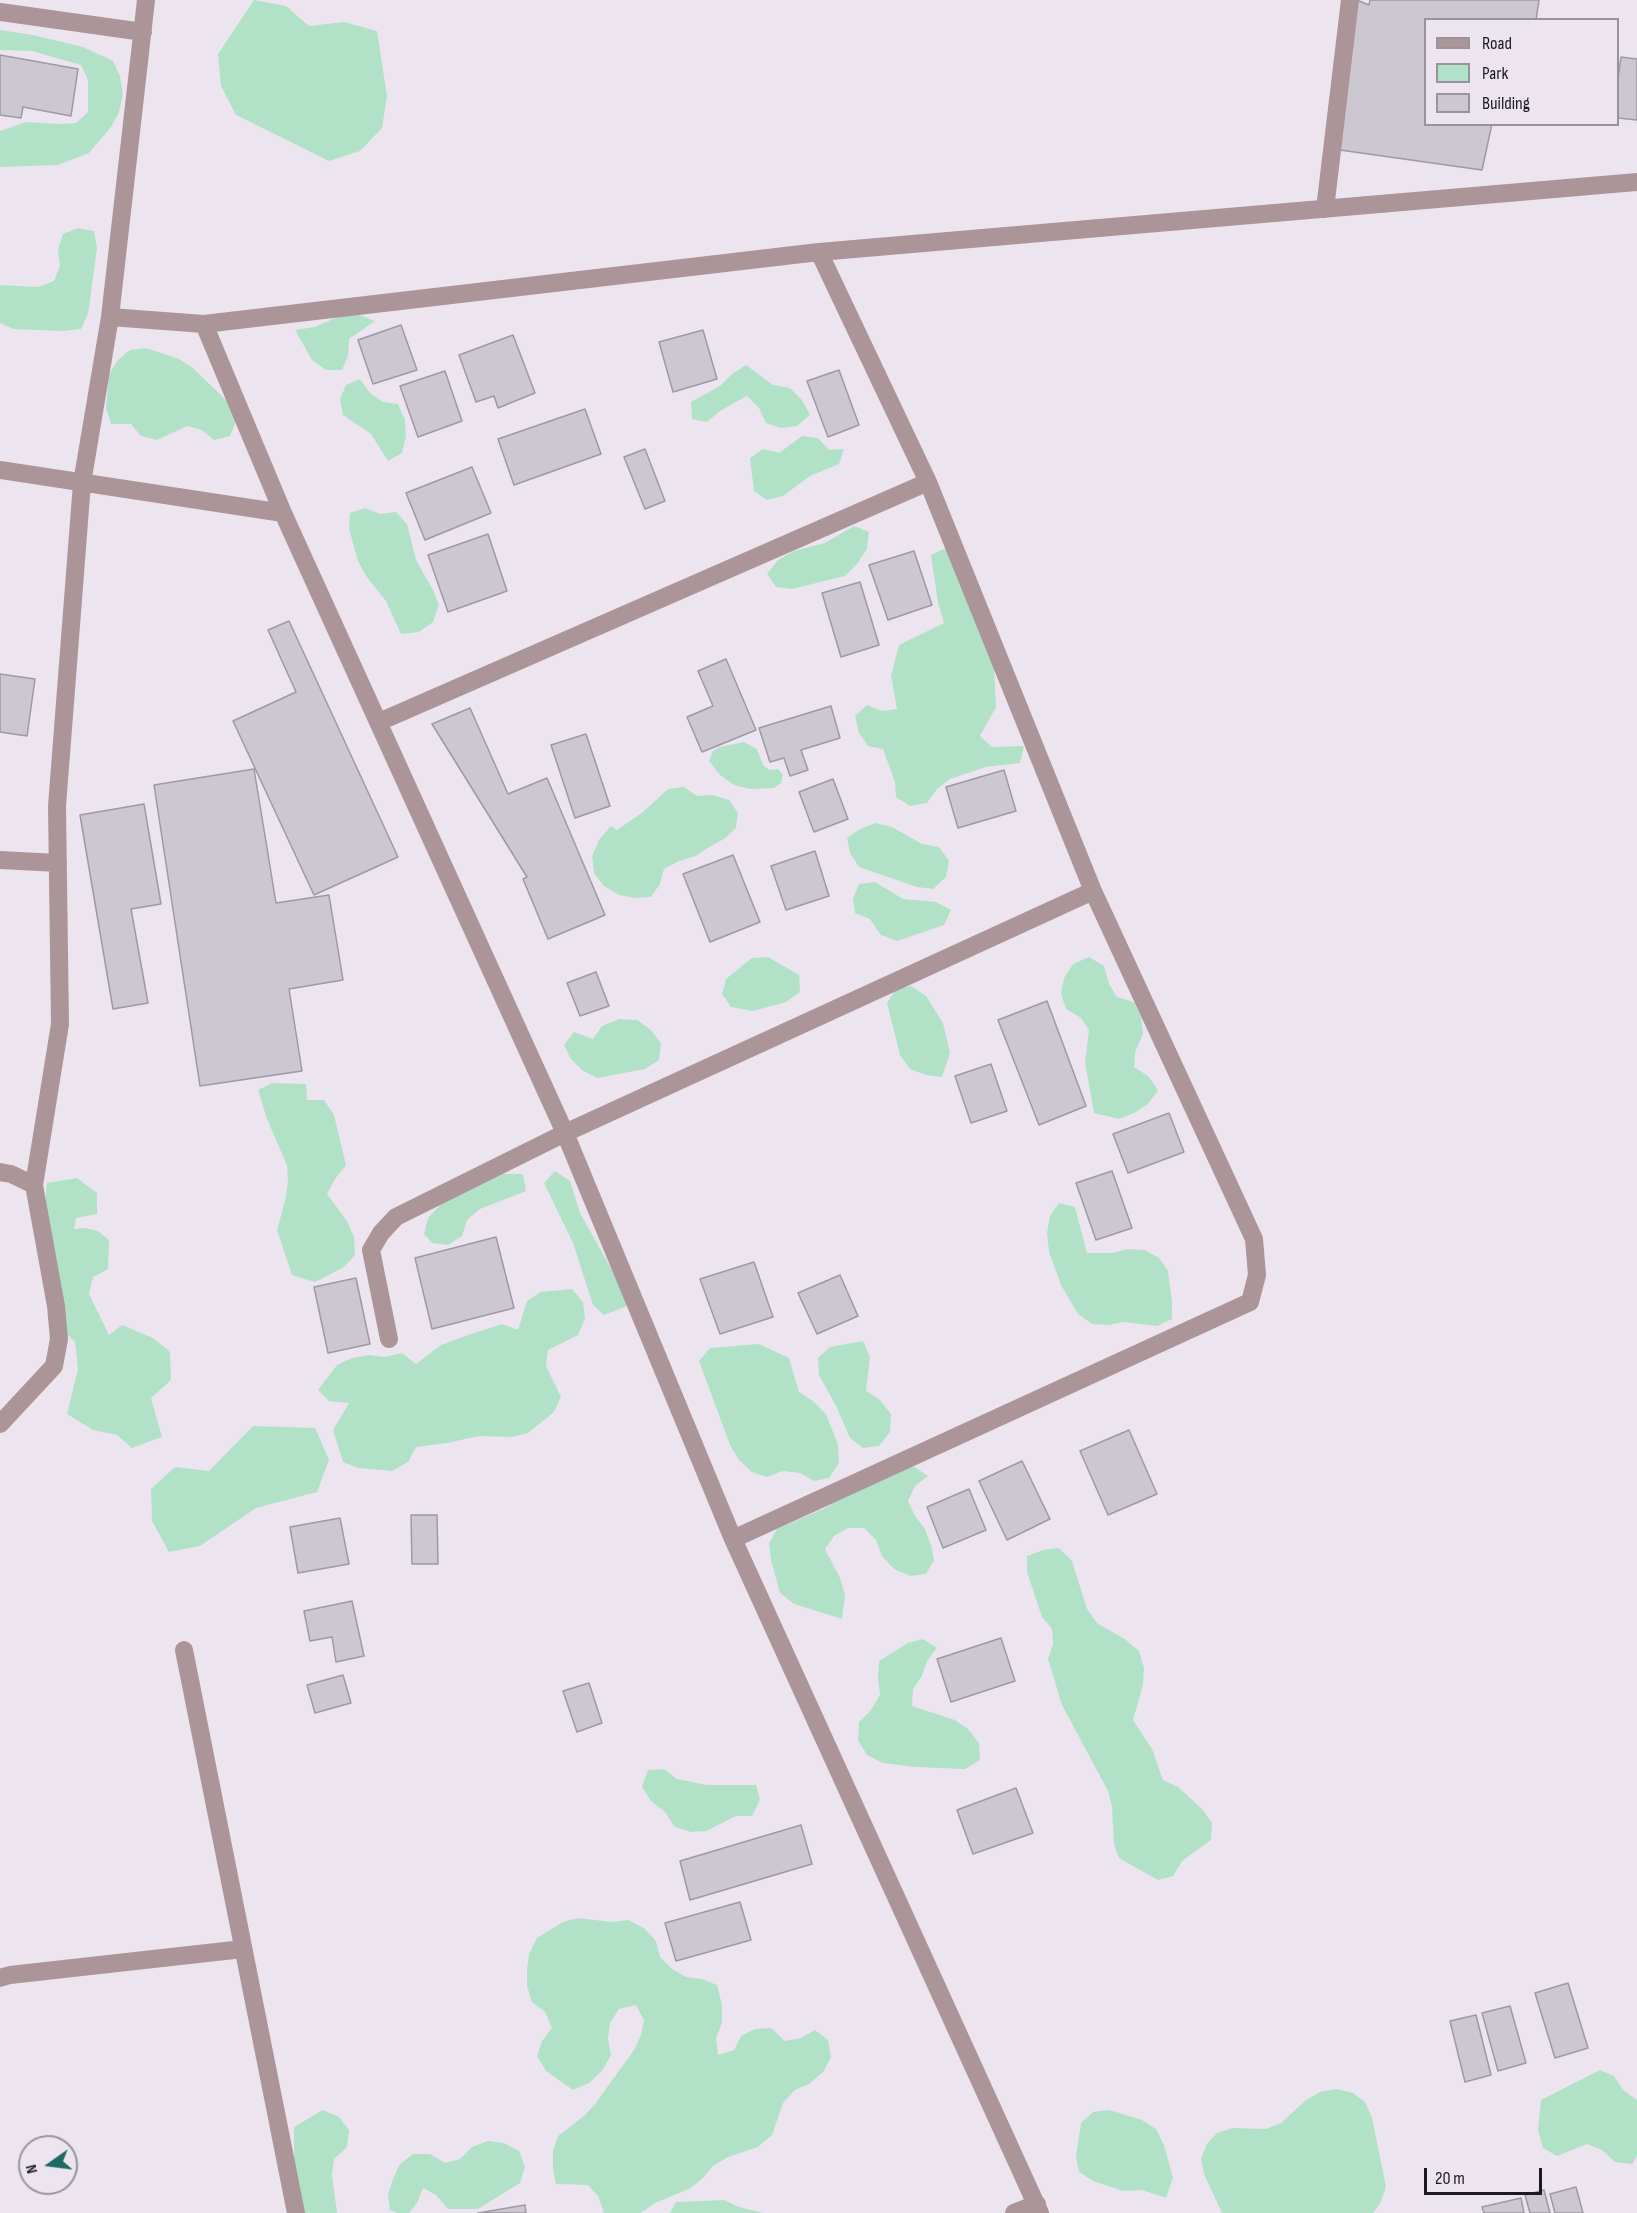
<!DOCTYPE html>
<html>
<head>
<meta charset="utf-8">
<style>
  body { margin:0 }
  #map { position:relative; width:1637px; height:2213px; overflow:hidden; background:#ece5f0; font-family:"Sofia Sans Condensed",sans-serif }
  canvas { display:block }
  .legend { position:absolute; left:1424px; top:18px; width:195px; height:108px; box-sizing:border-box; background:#ece5f0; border:2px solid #99949c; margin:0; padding:8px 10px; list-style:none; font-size:18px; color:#1c1a1e }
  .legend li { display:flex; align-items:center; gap:12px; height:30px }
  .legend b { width:30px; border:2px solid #99949c }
  .north { position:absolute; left:18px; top:2135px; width:60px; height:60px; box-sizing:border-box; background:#ece5f0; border:2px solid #99949c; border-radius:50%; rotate:256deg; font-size:16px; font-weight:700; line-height:24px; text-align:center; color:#1c1a1e }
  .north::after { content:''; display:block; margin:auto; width:21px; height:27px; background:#1e6a65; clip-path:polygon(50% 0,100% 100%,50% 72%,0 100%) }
  .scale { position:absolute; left:1424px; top:2168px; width:118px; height:27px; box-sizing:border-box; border:3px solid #1c1a1e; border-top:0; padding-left:8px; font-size:18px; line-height:21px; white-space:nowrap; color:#1c1a1e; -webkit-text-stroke:4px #ece5f0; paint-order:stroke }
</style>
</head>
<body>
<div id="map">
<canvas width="1637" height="2213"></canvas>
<ul class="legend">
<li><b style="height:8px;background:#ac9599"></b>Road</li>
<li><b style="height:16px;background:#b1e2c7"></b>Park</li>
<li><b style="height:16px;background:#cdc7d1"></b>Building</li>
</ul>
<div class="north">N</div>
<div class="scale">20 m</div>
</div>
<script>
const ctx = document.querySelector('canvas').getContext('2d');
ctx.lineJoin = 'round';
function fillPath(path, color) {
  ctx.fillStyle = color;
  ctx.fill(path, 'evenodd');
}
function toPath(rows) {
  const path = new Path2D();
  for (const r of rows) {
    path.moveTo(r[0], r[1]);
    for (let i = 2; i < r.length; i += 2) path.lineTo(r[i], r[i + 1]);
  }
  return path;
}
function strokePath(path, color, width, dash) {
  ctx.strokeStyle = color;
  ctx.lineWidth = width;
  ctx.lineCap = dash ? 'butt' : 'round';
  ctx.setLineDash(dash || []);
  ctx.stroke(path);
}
const green = toPath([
  [254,0,286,6,309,26,344,22,377,31,387,96,382,128,360,151,329,161,236,115,221,86,218,54],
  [0,30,33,35,83,47,113,61,120,76,123,95,119,112,111,127,89,153,58,165,0,167,0,131,26,122,60,124,76,123,88,112,88,80,81,65,32,51,0,50],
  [78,228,94,231,97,248,88,314,81,329,63,331,13,329,0,323,0,285,38,287,54,281,60,266,58,249,63,234],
  [344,314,360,315,375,321,349,339,348,356,342,370,326,370,312,360,295,330,315,327],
  [146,348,179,359,193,368,230,404,237,419,230,436,214,440,202,430,187,426,157,440,141,436,131,424,111,424,106,408,109,375,117,361,130,350],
  [746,365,773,385,790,388,802,400,810,415,797,426,781,428,766,423,759,408,747,396,720,411,707,422,692,419,691,402,720,386,732,374],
  [360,379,370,393,383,402,398,404,405,420,406,436,402,453,388,461,371,434,343,415,340,399,346,385],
  [802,436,818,438,829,450,844,449,839,464,810,476,783,496,767,500,754,491,750,458,763,449,779,453],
  [365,508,380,514,396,512,407,524,416,560,433,590,439,605,433,622,419,632,401,634,386,601,366,576,358,561,349,529,350,513],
  [854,526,869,532,867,549,857,564,845,576,792,589,776,587,767,574,778,560,794,551,825,543],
  [946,548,994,665,996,707,980,736,992,747,1024,746,1020,763,986,767,950,779,937,789,927,803,910,806,896,797,895,782,883,749,868,746,859,733,855,716,867,705,882,711,897,709,891,676,899,645,944,623,938,603,931,555],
  [744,742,757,749,763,765,769,770,778,769,783,775,781,783,774,788,750,789,734,785,720,775,709,761,713,751,720,747],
  [684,787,697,796,713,795,729,800,738,813,736,828,724,839,709,847,696,856,679,861,664,869,660,884,651,897,635,898,619,895,604,886,594,873,592,856,599,840,611,826,617,830,643,812,668,789],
  [875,823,892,827,922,844,939,847,949,861,946,877,933,889,917,887,859,867,850,853,847,838,860,829],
  [875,882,903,899,936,902,951,910,944,925,897,941,881,935,870,919,855,913,853,899,859,884],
  [768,957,799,975,800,992,786,1002,753,1011,731,1007,722,994,726,979,752,958],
  [1089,957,1104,966,1109,984,1117,997,1134,1002,1141,1017,1143,1034,1135,1052,1134,1067,1148,1076,1158,1090,1148,1104,1134,1113,1119,1119,1094,1113,1085,1062,1089,1030,1081,1018,1066,1009,1061,994,1064,978,1073,964],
  [911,986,926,996,943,1023,950,1053,942,1077,926,1075,910,1069,900,1055,887,1003,896,989],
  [619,1019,637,1020,650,1029,661,1043,659,1060,645,1069,597,1078,582,1070,571,1059,564,1045,574,1032,593,1039,602,1026],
  [272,1083,306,1084,307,1100,324,1100,334,1115,346,1165,335,1179,327,1194,347,1221,354,1237,355,1255,344,1267,315,1282,292,1275,277,1230,286,1197,288,1181,287,1165,267,1119,258,1090],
  [555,1171,570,1181,580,1213,623,1290,627,1306,604,1315,593,1305,573,1243,544,1183],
  [491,1174,523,1174,526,1191,480,1209,467,1220,462,1236,448,1245,432,1243,424,1234,428,1218,461,1183],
  [77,1178,97,1193,97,1214,76,1218,74,1229,85,1228,98,1231,109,1240,108,1269,93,1277,89,1294,109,1335,122,1325,153,1338,170,1352,171,1380,151,1398,162,1437,132,1448,117,1435,93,1430,67,1414,78,1369,75,1342,52,1319,45,1207,47,1183],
  [1059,1203,1075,1207,1087,1253,1112,1253,1128,1249,1145,1250,1159,1258,1168,1271,1172,1301,1172,1319,1157,1326,1124,1322,1108,1325,1092,1324,1078,1314,1061,1285,1049,1252,1047,1233,1050,1216],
  [572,1289,583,1302,585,1319,578,1335,548,1350,546,1366,561,1397,554,1412,528,1433,512,1437,479,1436,447,1443,416,1447,408,1462,392,1471,358,1468,343,1462,333,1430,349,1403,329,1401,318,1390,337,1365,352,1358,369,1355,385,1357,402,1353,416,1364,441,1345,471,1334,502,1324,518,1330,527,1301,541,1292],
  [863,1341,870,1357,866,1391,880,1400,891,1414,890,1432,879,1446,863,1448,850,1438,837,1408,819,1375,818,1358,830,1347],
  [759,1344,789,1358,799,1392,813,1401,826,1414,838,1445,839,1463,829,1478,814,1481,800,1473,783,1471,767,1477,752,1472,739,1460,730,1445,699,1361,710,1348],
  [253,1426,315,1428,329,1460,317,1492,256,1508,200,1546,169,1552,152,1521,151,1489,175,1467,209,1471],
  [913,1466,928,1476,915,1486,908,1501,915,1516,925,1529,931,1545,934,1560,926,1574,910,1576,894,1569,882,1556,876,1540,864,1528,848,1528,834,1536,825,1549,840,1578,845,1595,842,1619,794,1604,780,1593,771,1560,769,1543,777,1529,823,1509,881,1475],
  [1059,1548,1072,1561,1087,1609,1097,1623,1126,1640,1139,1651,1144,1668,1143,1685,1133,1720,1152,1749,1163,1780,1178,1787,1203,1810,1212,1823,1211,1840,1182,1861,1173,1876,1158,1880,1119,1858,1114,1844,1112,1807,1108,1791,1062,1705,1048,1659,1053,1644,1052,1629,1042,1617,1027,1572,1027,1556,1043,1550],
  [923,1639,937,1648,927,1661,922,1676,913,1689,912,1706,955,1720,968,1729,979,1743,980,1760,965,1769,915,1767,883,1763,867,1755,858,1740,859,1722,871,1710,880,1695,878,1678,879,1661,908,1643],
  [664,1769,677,1779,707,1785,756,1785,760,1800,752,1816,736,1816,706,1831,691,1832,675,1827,665,1812,651,1801,642,1787,648,1770],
  [578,1918,612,1922,628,1920,644,1928,656,1941,660,1957,672,1969,686,1977,702,1979,717,1985,722,2005,722,2023,716,2038,718,2055,734,2050,741,2036,755,2029,771,2028,785,2041,801,2038,815,2030,828,2040,831,2057,823,2072,809,2084,795,2090,783,2103,772,2135,758,2147,728,2157,713,2166,702,2179,689,2189,657,2202,640,2213,604,2213,598,2196,588,2185,556,2184,553,2169,553,2151,558,2136,584,2116,595,2104,634,2050,641,2035,644,2020,636,2005,619,2009,610,2023,608,2039,611,2055,602,2071,589,2083,573,2090,546,2071,537,2056,542,2041,552,2028,545,2012,532,2002,527,1986,527,1969,529,1954,537,1938,563,1922],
  [1600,2070,1614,2076,1623,2090,1637,2100,1637,2156,1632,2164,1615,2162,1602,2150,1587,2144,1557,2156,1543,2148,1538,2131,1541,2100],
  [1337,2089,1353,2093,1365,2102,1372,2118,1386,2186,1381,2202,1373,2213,1222,2213,1204,2174,1201,2159,1207,2144,1217,2133,1233,2128,1266,2129,1281,2123,1306,2100,1320,2092],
  [323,2110,339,2117,349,2130,347,2147,334,2159,332,2175,337,2213,297,2213,294,2192,294,2127],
  [1109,2110,1142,2120,1156,2129,1164,2145,1173,2178,1166,2198,1142,2190,1123,2191,1093,2181,1079,2172,1076,2156,1081,2123,1093,2112],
  [488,2141,504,2143,519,2151,525,2167,520,2183,478,2209,448,2209,436,2195,423,2188,417,2203,409,2213,397,2213,390,2210,388,2195,393,2179,400,2164,413,2154,430,2154,445,2163,460,2159,472,2147],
  [724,2200,739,2207,763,2213,670,2213,676,2202]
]);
const building = toPath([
  [1357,0,1369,5,1370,0,1539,0,1536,20,1426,20,1426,124,1492,124,1482,170,1340,150,1357,0],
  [0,55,78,69,71,116,23,107,21,118,0,115,0,55],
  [1621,57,1637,59,1637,120,1618,118,1618,79,1621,57],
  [401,325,417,370,373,384,358,340,401,325],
  [703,330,717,379,673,392,659,342,703,330],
  [513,335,535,393,498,408,494,396,476,402,459,355,513,335],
  [839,370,859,425,828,437,807,381,839,370],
  [445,371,462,421,418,437,400,386,445,371],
  [585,409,601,454,514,485,498,439,585,409],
  [645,449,665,501,645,509,624,457,645,449],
  [472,467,491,513,425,540,406,493,472,467],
  [488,534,507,591,448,612,428,555,488,534],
  [914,551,932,605,888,620,869,565,914,551],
  [860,582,879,645,841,657,822,593,860,582],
  [289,621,398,857,314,895,233,721,296,692,268,630,289,621],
  [726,659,756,730,702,752,687,717,713,706,698,671,726,659],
  [0,674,35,679,27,736,0,732,0,674],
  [831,706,840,738,801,750,808,770,790,776,784,758,770,762,759,728,831,706],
  [470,708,508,794,547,778,605,915,548,939,523,879,527,877,432,724,470,708],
  [586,734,610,806,575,818,551,745,586,734],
  [254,769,276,903,329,895,343,980,289,989,302,1071,200,1086,154,785,254,769],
  [1004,770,1016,811,958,828,946,787,1004,770],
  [833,779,848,819,814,832,799,792,833,779],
  [144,804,161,904,131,909,148,1003,113,1009,80,815,144,804],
  [815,851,829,896,786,910,771,866,815,851],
  [733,855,760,922,710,942,683,874,733,855],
  [596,972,609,1006,580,1016,567,983,596,972],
  [1047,1001,1086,1106,1039,1125,998,1020,1047,1001],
  [991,1064,1007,1111,971,1123,955,1076,991,1064],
  [1169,1113,1184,1152,1128,1173,1113,1134,1169,1113],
  [1112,1171,1132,1228,1096,1240,1076,1183,1112,1171],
  [496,1237,514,1308,432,1329,415,1258,496,1237],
  [754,1262,773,1317,720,1334,700,1279,754,1262],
  [840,1275,858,1316,817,1334,798,1293,840,1275],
  [356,1278,370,1344,328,1353,314,1287,356,1278],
  [1129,1430,1157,1494,1108,1515,1080,1451,1129,1430],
  [1022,1461,1050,1519,1007,1540,979,1481,1022,1461],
  [969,1489,986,1530,943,1548,927,1507,969,1489],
  [411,1515,437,1515,438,1564,412,1564,411,1515],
  [340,1518,349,1564,298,1573,290,1527,340,1518],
  [352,1601,364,1656,336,1662,332,1637,310,1641,304,1611,352,1601],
  [1001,1638,1015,1681,951,1702,937,1659,1001,1638],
  [343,1675,351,1703,315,1713,307,1685,343,1675],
  [589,1683,602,1723,577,1732,563,1691,589,1683],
  [1016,1788,1033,1833,973,1854,957,1810,1016,1788],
  [801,1825,812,1864,690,1900,680,1861,801,1825],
  [740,1902,751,1940,676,1961,665,1923,740,1902],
  [1568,1983,1588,2048,1555,2058,1535,1993,1568,1983],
  [1510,2006,1526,2063,1498,2071,1482,2013,1510,2006],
  [1476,2015,1491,2075,1465,2082,1450,2021,1476,2015],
  [1576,2187,1583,2213,1555,2213,1550,2194,1576,2187],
  [1544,2190,1550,2213,1530,2213,1525,2195,1544,2190],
  [1521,2198,1524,2213,1484,2213,1482,2207,1521,2198],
  [525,2205,526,2213,478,2213,525,2205]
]);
const minor = toPath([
  [0,12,143,32],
  [1325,209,1350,0],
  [110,317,204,324,819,252,1637,182],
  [204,324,283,513,565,1133,733,1539,1040,2213],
  [0,470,283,513],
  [379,722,928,482],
  [0,860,58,863],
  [0,1172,11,1174,34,1185],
  [389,1339,371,1250,381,1233,396,1217,565,1133,1093,891],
  [0,1424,54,1366,59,1339,56,1306,34,1185,60,1024,57,806,82,483,110,317,146,0],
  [733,1539,1250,1302,1257,1275,1254,1239,1093,891,928,482,819,252],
  [184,1650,296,2213],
  [0,1978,10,1975,243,1949],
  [1014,2213,1037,2204]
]);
fillPath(green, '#b1e2c7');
fillPath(building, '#cdc7d1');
strokePath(building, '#9f99a4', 1.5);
strokePath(minor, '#ac9599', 18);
</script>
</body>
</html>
